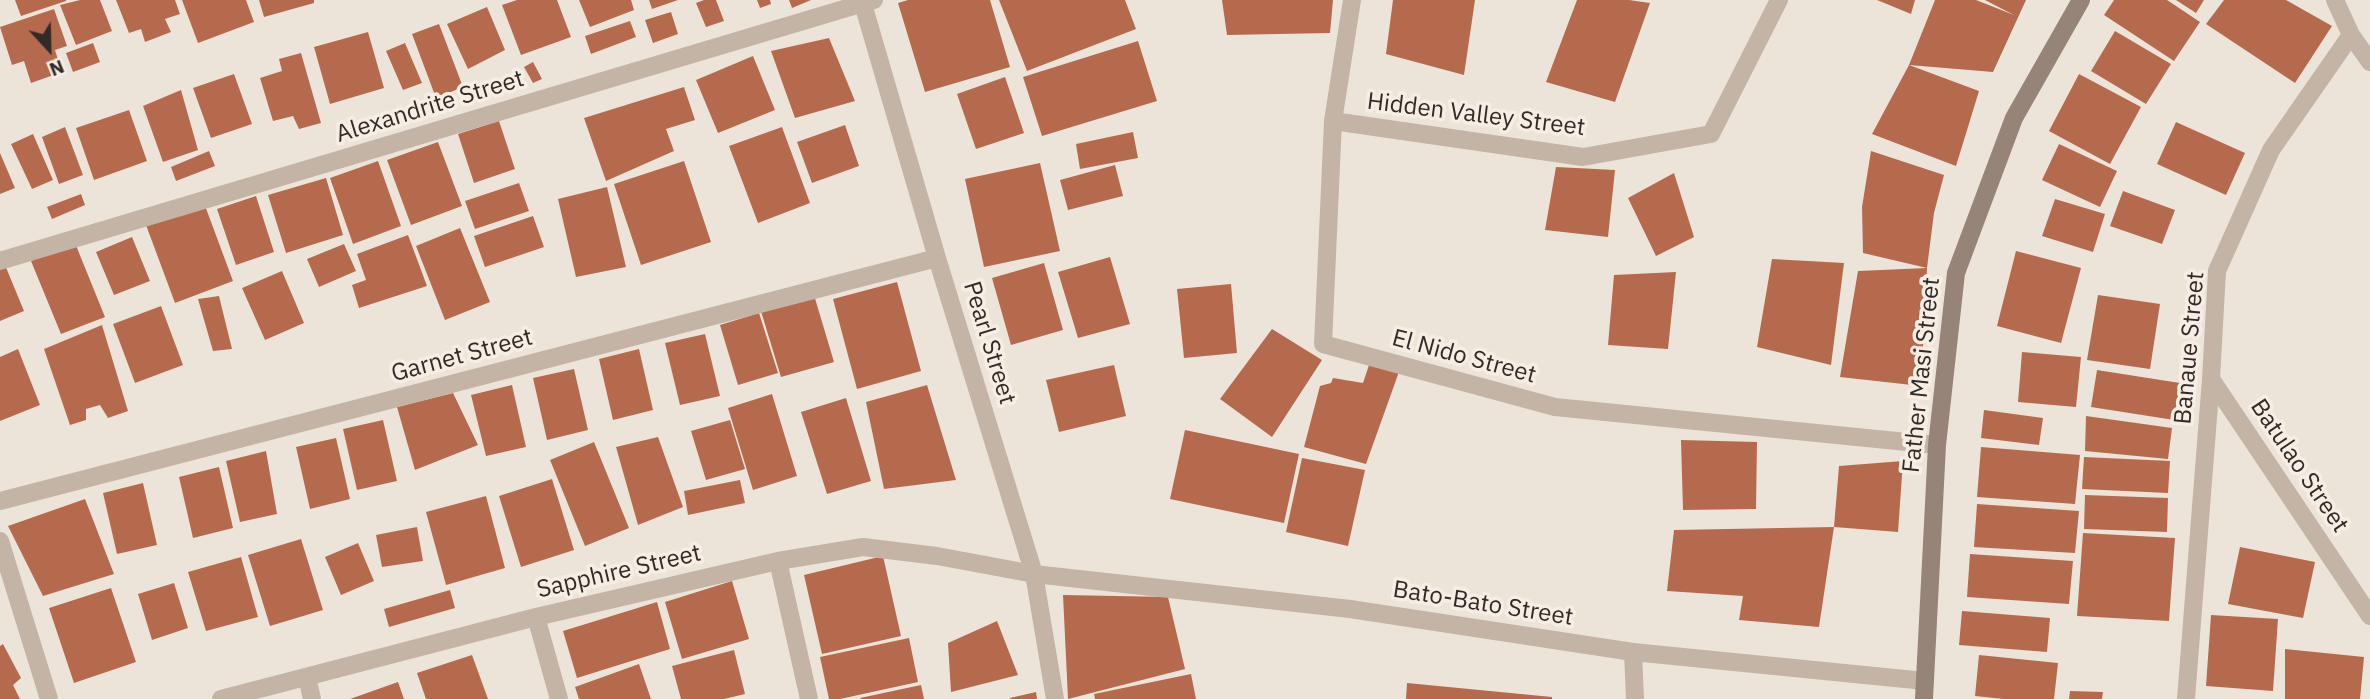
<!DOCTYPE html>
<html>
<head>
<meta charset="utf-8">
<style>
  body { margin:0 }
  #map { position:relative; width:2370px; height:699px; overflow:hidden; background:#ede4d9; font-family:"IBM Plex Sans",sans-serif }
  canvas { display:block }
  .north { position:absolute; left:14px; top:14px; width:70px; height:70px; -webkit-text-stroke:5px #f6eee4; paint-order:stroke; rotate:158deg; font-size:19px; font-weight:700; line-height:28px; text-align:center; color:#312a26 }
  .north::after { content:''; display:block; margin:auto; width:24px; height:32px; background:#312a26; clip-path:polygon(50% 0,100% 100%,50% 72%,0 100%) }
</style>
</head>
<body>
<div id="map">
<canvas width="2370" height="699"></canvas>
<div class="north">N</div>
</div>
<script>
const ctx = document.querySelector('canvas').getContext('2d');
ctx.lineJoin = 'round';
function fillPath(path, color) {
  ctx.fillStyle = color;
  ctx.fill(path, 'evenodd');
}
function toPath(rows) {
  const path = new Path2D();
  for (const r of rows) {
    path.moveTo(r[0], r[1]);
    for (let i = 2; i < r.length; i += 2) path.lineTo(r[i], r[i + 1]);
  }
  return path;
}
function strokePath(path, color, width, dash) {
  ctx.strokeStyle = color;
  ctx.lineWidth = width;
  ctx.lineCap = dash ? 'butt' : 'round';
  ctx.setLineDash(dash || []);
  ctx.stroke(path);
}
function write(font, color, halo, rows, align = 'center') {
  ctx.font = font + ' "IBM Plex Sans",sans-serif';
  ctx.lineWidth = 7;
  ctx.setLineDash([]);
  ctx.textBaseline = 'middle';
  ctx.strokeStyle = halo;
  ctx.fillStyle = color;
  for (const [text, x, y, turn = 0] of rows) {
    ctx.save();
    ctx.translate(x, y);
    ctx.rotate((+turn || 0) * Math.PI / 180);
    ctx.textAlign = isNaN(turn) ? turn : align;
    if (halo) ctx.strokeText(text, 0, 0);
    ctx.fillText(text, 0, 0);
    ctx.restore();
  }
}
const building = toPath([
  [15,0,66,0,66,1,21,16],
  [80,0,100,0,112,31,76,45,60,5],
  [116,0,175,0,180,14,165,19,171,32,145,42,141,29,129,33],
  [182,0,246,0,254,22,198,43],
  [259,0,314,0,314,3,264,17],
  [517,0,557,0,571,37,521,55,502,5],
  [579,0,631,0,634,10,590,27],
  [649,0,678,0,652,9],
  [704,0,716,0,724,21,706,27,696,3],
  [757,0,770,0,771,4,760,8],
  [789,0,811,0,792,8],
  [908,0,990,0,1010,67,925,92,898,3],
  [999,0,1125,0,1136,29,1027,71],
  [1222,0,1333,0,1330,33,1227,35],
  [1393,0,1475,0,1464,75,1386,54],
  [1577,0,1629,0,1650,3,1615,102,1546,82],
  [1877,0,1915,0,1911,14],
  [1935,0,1976,0,2014,15,1985,0,2026,0,1993,72,1909,65,1979,91,1956,166,1872,134,1909,65],
  [2114,0,2167,0,2200,22,2174,61,2104,15],
  [2176,0,2204,0,2196,13],
  [2224,0,2286,0,2332,26,2295,83,2206,24],
  [487,7,505,50,468,69,447,24],
  [54,9,67,46,55,50,62,72,31,83,24,61,12,65,0,27],
  [671,12,678,34,653,43,645,20],
  [630,21,636,37,591,54,585,36],
  [439,24,463,87,436,98,412,34],
  [2115,31,2171,64,2146,104,2091,71],
  [368,32,384,88,330,104,314,47],
  [829,38,855,101,795,118,771,51],
  [1138,41,1157,101,1042,136,1023,77],
  [93,43,100,62,73,72,66,53],
  [405,43,422,83,403,90,386,51],
  [301,53,321,123,299,129,293,116,273,121,260,78,282,71,279,59],
  [753,56,775,110,718,133,696,80],
  [533,62,542,79,533,83,524,67],
  [234,74,252,124,211,138,193,88],
  [2079,74,2141,107,2110,164,2049,131],
  [1005,77,1024,133,976,149,957,94],
  [684,87,695,120,666,129,674,151,606,181,584,118],
  [181,90,198,150,163,162,143,106],
  [129,110,147,161,94,180,76,128],
  [499,121,515,169,474,183,458,134],
  [2176,122,2245,153,2226,195,2157,164],
  [845,125,859,166,812,183,797,142],
  [65,127,83,175,59,184,42,137],
  [782,127,810,203,758,223,729,146],
  [1133,132,1138,158,1080,169,1076,144],
  [33,134,53,180,32,189,11,144],
  [438,142,462,206,411,225,387,160],
  [2059,144,2117,171,2100,207,2042,180],
  [209,151,215,166,176,181,171,167],
  [1871,151,1944,175,1934,213,1927,268,1921,386,1840,377,1858,271,1927,268,1863,253,1862,207],
  [0,153,15,188,0,194],
  [378,161,401,226,353,244,330,178],
  [684,161,711,242,641,265,614,184],
  [1040,163,1060,251,984,267,965,179],
  [1115,165,1123,196,1068,210,1060,180],
  [1556,167,1615,170,1608,237,1545,230],
  [1674,173,1694,237,1656,256,1628,198],
  [326,178,343,235,286,253,268,195],
  [519,183,529,211,475,229,465,201],
  [607,187,626,267,576,277,558,199],
  [2123,191,2175,210,2162,244,2110,226],
  [81,194,85,205,52,219,47,207],
  [256,196,274,252,236,265,217,209],
  [2055,199,2105,214,2093,252,2042,236],
  [204,203,233,281,175,303,146,225],
  [533,216,544,247,485,267,474,236],
  [460,228,490,302,445,320,416,246],
  [408,235,427,286,359,308,352,285,366,280,357,254],
  [132,237,150,281,114,295,96,252],
  [75,243,105,317,61,334,31,261],
  [344,244,356,271,319,287,307,259],
  [2016,251,2081,268,2061,343,1997,326],
  [1110,257,1130,324,1078,338,1058,272],
  [1772,259,1844,263,1831,365,1757,347],
  [1044,263,1063,330,1011,345,992,278],
  [5,265,24,311,0,321,0,268],
  [282,271,304,323,265,340,242,288],
  [1676,272,1668,349,1608,345,1614,275],
  [897,282,921,371,857,389,833,299],
  [1231,284,1237,353,1184,358,1177,289],
  [814,295,834,362,781,377,760,308],
  [2098,295,2160,304,2150,369,2087,360],
  [219,296,232,349,213,351,198,299],
  [161,306,183,365,135,383,113,324],
  [759,313,778,373,738,385,720,325],
  [102,325,128,411,108,418,100,405,86,409,86,420,70,425,44,349],
  [1272,329,1322,360,1272,437,1220,399],
  [705,334,720,396,680,405,665,343],
  [18,349,40,405,0,421,0,357],
  [639,349,653,410,613,420,599,359],
  [2022,352,2081,357,2076,407,2018,402],
  [1114,365,1126,416,1059,432,1046,380],
  [1369,365,1400,369,1366,464,1304,447,1320,386,1331,383,1333,378,1363,383],
  [574,369,588,430,547,440,533,378],
  [2097,370,2180,383,2174,420,2091,407],
  [512,385,526,447,486,456,471,395],
  [927,385,956,480,884,489,866,402],
  [453,393,478,445,415,470,397,407],
  [772,394,797,476,753,490,728,408],
  [846,398,871,481,827,494,801,412],
  [1984,410,2043,418,2039,445,1981,438],
  [2086,416,2172,428,2168,459,2085,451],
  [383,420,397,481,357,490,343,429],
  [730,420,745,469,706,480,691,431],
  [1185,430,1299,454,1284,523,1170,499],
  [658,437,683,507,638,525,616,447],
  [336,438,350,499,310,509,296,447],
  [1681,440,1757,442,1756,509,1683,510],
  [594,442,629,528,585,546,550,460],
  [1981,447,2080,455,2075,504,1977,497],
  [266,451,277,514,240,522,226,461],
  [2084,457,2170,461,2168,493,2082,489],
  [1302,458,1365,470,1348,546,1286,532],
  [1903,461,1898,532,1834,527,1839,466],
  [219,467,233,528,193,538,179,477],
  [552,479,574,550,521,567,499,496],
  [740,480,745,503,688,515,684,491],
  [143,483,157,545,117,554,103,493],
  [2085,495,2168,498,2167,532,2084,529],
  [486,496,505,568,446,585,426,512],
  [85,499,114,574,43,596,8,526],
  [1977,504,2079,511,2075,553,1974,547],
  [417,527,423,561,382,567,376,535],
  [1834,527,1819,627,1739,620,1743,596,1667,591,1674,530],
  [2083,533,2175,538,2169,621,2077,616],
  [301,539,323,610,270,626,248,555],
  [358,543,374,581,341,595,325,557],
  [2240,547,2315,562,2303,618,2228,604],
  [1970,554,2073,561,2069,604,1967,597],
  [883,556,901,636,822,654,804,575],
  [241,557,258,617,206,631,188,572],
  [732,581,749,639,682,659,665,602],
  [174,583,188,628,152,640,138,594],
  [111,588,136,662,74,683,49,608],
  [450,590,455,608,389,627,384,609],
  [1063,595,1168,597,1185,669,1068,699],
  [657,602,670,649,577,678,563,631],
  [1962,611,2050,618,2047,652,1959,645],
  [2211,615,2278,619,2273,691,2206,686],
  [997,621,1018,675,951,692,948,643],
  [909,638,918,682,840,699,829,699,820,657],
  [3,644,21,678,13,685,20,699,0,699,0,646],
  [2285,649,2364,657,2360,699,2285,699],
  [734,650,745,694,724,699,681,699,672,666],
  [472,655,488,699,426,699,417,673],
  [1979,655,2058,663,2054,699,2004,699,1975,696],
  [639,664,651,699,579,699,575,687],
  [1191,674,1196,699,1095,699,1094,694],
  [398,682,404,699,350,699],
  [1407,683,1552,697,1552,699,1406,699],
  [921,685,924,699,860,699,860,698],
  [2070,691,2103,692,2102,699,2069,699],
  [1036,692,1037,699,1010,699,1010,698]
]);
const street = toPath([
  [1352,0,1333,121,1323,344,1555,407,1937,445],
  [2335,0,2351,35,2370,62],
  [863,4,937,258,1034,574,1055,699],
  [1333,121,1583,157,1711,134,1779,0],
  [0,261,874,0],
  [2211,379,2370,616],
  [0,501,937,258],
  [0,541,49,699],
  [778,561,809,699],
  [536,617,559,699],
  [1633,652,1635,699],
  [307,677,312,699],
  [221,699,536,617,778,561,863,547,937,556,1034,574,1350,609,1633,652,1925,681],
  [2186,699,2211,379,2217,271,2271,150,2351,35]
]);
const secondary = toPath([
  [1924,699,1937,445,1956,273,2014,118,2081,0]
]);
const streetNames = [
  ["Alexandrite Street",430,107,-17],
  ["Hidden Valley Street",1476,115,7],
  ["Pearl Street",989,343,73],
  ["Banaue Street",2190,348,-85],
  ["Garnet Street",462,356,-15],
  ["El Nido Street",1464,357,15],
  ["Father Masi Street",1922,375,-84],
  ["Batulao Street",2299,466,56],
  ["Sapphire Street",619,572,-13],
  ["Bato-Bato Street",1483,604,9]
];
fillPath(building, '#b66a4d');
strokePath(street, '#c3b4a6', 18);
strokePath(secondary, '#978478', 18);
write('24px', '#312a26', '#f6eee4', streetNames);
</script>
</body>
</html>
